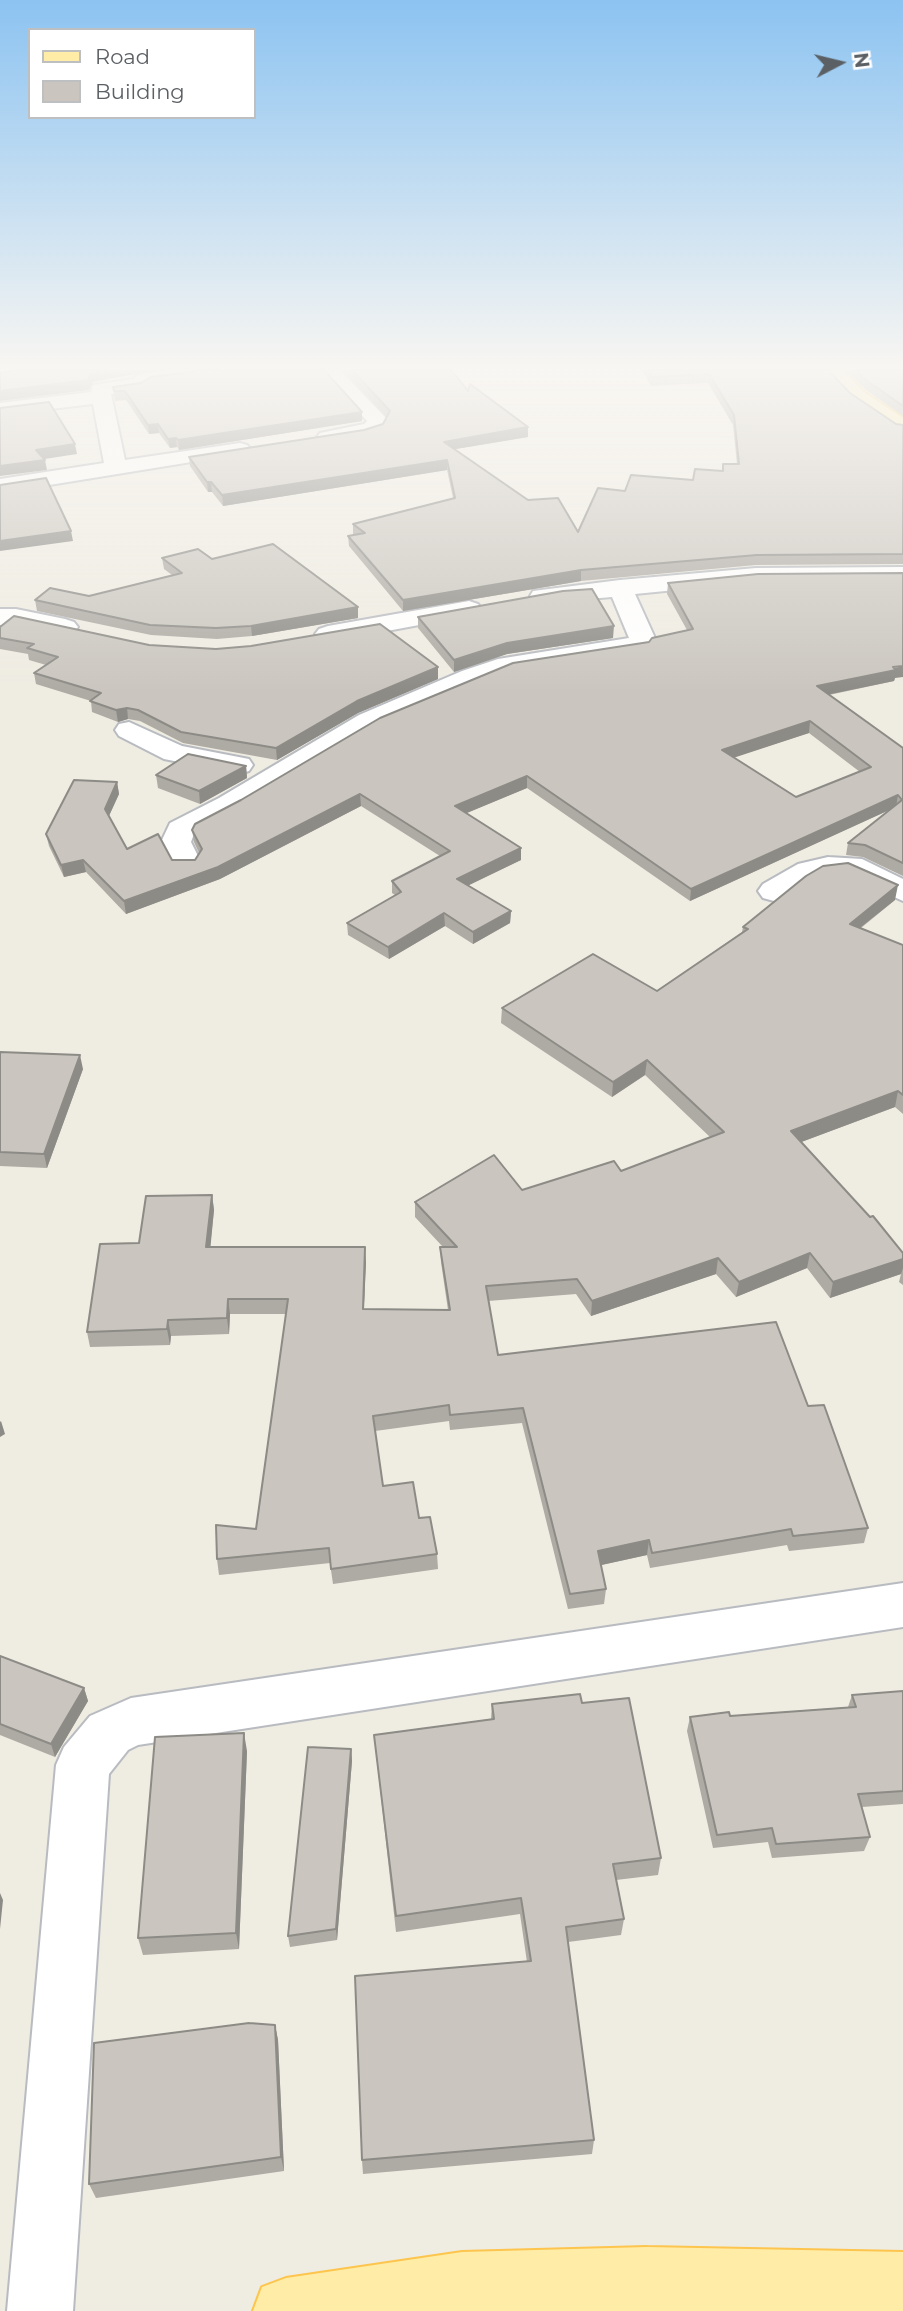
<!DOCTYPE html>
<html>
<head>
<meta charset="utf-8">
<style>
  body { margin:0 }
  #map { position:relative; width:903px; height:2311px; overflow:hidden; background:#efece2; font-family:Montserrat,sans-serif }
  canvas { display:block }
  .legend { position:absolute; left:28px; top:28px; width:228px; height:91px; box-sizing:border-box; background:#fff; border:2px solid #bdbfc1; margin:0; padding:9px 12px; list-style:none; font-size:21px; color:#5b6065 }
  .legend li { display:flex; align-items:center; gap:14px; height:35px }
  .legend b { width:35px; border:2px solid #bdbfc1 }
  .north { position:absolute; left:805px; top:28px; width:70px; height:70px; -webkit-text-stroke:5px #fff; paint-order:stroke; rotate:83deg; font-size:19px; font-weight:700; line-height:28px; text-align:center; color:#5b6065 }
  .north::after { content:''; display:block; margin:auto; width:24px; height:32px; background:#5b6065; clip-path:polygon(50% 0,100% 100%,50% 72%,0 100%) }
</style>
</head>
<body>
<div id="map">
<canvas width="903" height="2311"></canvas>
<ul class="legend">
<li><b style="height:9px;background:#ffeda7"></b>Road</li>
<li><b style="height:19px;background:#cac6bf"></b>Building</li>
</ul>
<div class="north">N</div>
</div>
<script>
const ctx = document.querySelector('canvas').getContext('2d');
ctx.lineJoin = 'round';
function toPath(rows) {
  const path = new Path2D();
  for (const r of rows) {
    path.moveTo(r[0], r[1]);
    for (let i = 2; i < r.length; i += 2) path.lineTo(r[i], r[i + 1]);
  }
  return path;
}
function strokePath(path, color, width, dash) {
  ctx.strokeStyle = color;
  ctx.lineWidth = width;
  ctx.lineCap = dash ? 'butt' : 'round';
  ctx.setLineDash(dash || []);
  ctx.stroke(path);
}
function fillPath(path, color) {
  ctx.fillStyle = color;
  ctx.fill(path, 'evenodd');
}
const minor = toPath([
  [168,370,218,370,208,376,151,384,148,388,141,390,111,394,125,460,240,443,247,445,251,449,247,453,0,493,0,479,104,463,93,404,0,415,0,403,91,392,93,385,134,379,137,375,168,370],
  [320,370,340,370,385,417,388,421,378,433,327,443,320,441,317,437,320,433,364,424,367,421,320,370],
  [903,567,903,581,756,582,635,594,655,638,648,650,512,672,480,683,379,727,241,810,194,834,191,842,201,862,196,869,185,871,174,869,161,842,170,823,219,798,359,715,462,671,498,659,629,638,612,597,542,603,533,601,530,596,533,591,620,580,756,568,903,567],
  [469,601,478,604,482,609,478,614,328,642,319,639,315,634,319,629,328,626,469,601],
  [0,609,16,609,65,619,74,622,78,627,74,632,65,635,16,625,0,625,0,609],
  [129,722,182,746,249,759,253,765,249,771,239,774,164,759,119,736,115,730,119,724,129,722],
  [828,857,862,859,903,879,903,901,846,875,820,878,785,898,774,901,763,898,758,891,763,884,798,864,828,857],
  [903,1583,903,1627,138,1745,128,1750,109,1774,73,2311,7,2311,56,1765,64,1747,90,1716,131,1698,903,1583]
]);
const major = toPath([
  [822,370,842,370,864,392,903,418,903,433,896,431,850,400,822,370],
  [647,2247,903,2252,903,2311,253,2311,262,2287,286,2278,462,2252,647,2247]
]);
const wall = toPath([
  [343,370,450,370,468,391,528,427,528,437,455,449,528,500,578,532,625,491,693,480,722,471,723,464,737,464,733,425,708,383,651,386,642,370,828,370,850,393,896,424,903,425,903,564,756,565,581,581,403,611,349,546,348,536,355,535,353,534,353,524,453,498,447,470,223,506,212,492,208,492,190,466,189,457,364,430,383,424,387,417],
  [845,370,903,370,903,416,866,390],
  [141,383,362,412,362,421,179,450,177,447,170,448,159,433,149,434,126,400,115,401,113,387],
  [162,558,212,559,358,607,358,618,252,636,217,639,151,635,37,611,35,600,89,596,172,575,164,569],
  [668,583,895,678,894,681,829,695,903,748,903,876,863,857,846,855,848,843,891,809,690,901,527,788,466,813,521,860,468,885,511,911,510,923,473,944,445,926,389,959,348,935,347,923,395,895,392,893,392,881,440,856,361,806,220,879,126,914,86,872,64,877,49,846,46,834,117,782,119,794,109,816,127,849,172,860,195,860,199,853,194,842,192,830,649,642,687,630,667,594],
  [809,733,860,772,796,797,734,757],
  [418,617,613,638,507,654,454,672,418,628],
  [0,627,149,645,438,667,438,679,358,713,277,760,183,743,140,721,128,719,118,722,92,712,91,701,36,684,34,673,46,665,29,660,28,654,0,649],
  [246,766,247,778,200,804,158,788,156,775],
  [895,900,861,928,903,945,903,1114,895,1107,801,1142,903,1253,903,1285,899,1282,901,1274,830,1298,807,1268,736,1297,716,1274,591,1316,576,1294,488,1301,498,1355,808,1406,868,1528,864,1543,789,1551,787,1545,650,1568,647,1555,601,1565,606,1589,604,1604,568,1609,522,1423,450,1430,449,1421,375,1431,383,1486,419,1518,437,1554,438,1569,333,1584,330,1563,219,1575,217,1559,256,1529,286,1314,230,1314,229,1334,171,1336,170,1345,90,1347,87,1332,139,1243,212,1195,214,1210,210,1247,366,1262,364,1309,448,1310,441,1262,440,1247,443,1247,415,1217,415,1202,522,1190,621,1171,710,1137,645,1075,612,1097,501,1023,502,1008,657,991,742,932,743,927],
  [0,1052,83,1069,47,1168,0,1166],
  [0,1656,84,1688,88,1701,55,1757,0,1735],
  [903,1691,903,1804,862,1807,870,1837,864,1851,772,1858,768,1842,713,1848,687,1731,690,1717,730,1716,848,1707,852,1695],
  [582,1703,661,1858,658,1875,616,1880,624,1919,621,1935,568,1942,594,2140,592,2154,363,2174,362,2160,527,1962,520,1914,396,1932,374,1735,491,1719,492,1704],
  [351,1749,352,1761,337,1940,290,1947,288,1936],
  [247,1751,239,1949,143,1955,138,1938],
  [275,2025,278,2040,284,2171,96,2198,89,2184]
]);
const shadedWall = toPath([
  [109,370,156,370,93,382,89,390,0,401,0,391],
  [362,412,362,421,179,450,178,440],
  [158,424,159,433,149,434,148,425],
  [528,427,528,437,444,451,444,442],
  [176,438,177,447,170,448,168,439],
  [75,444,77,454,38,460,36,450],
  [45,460,47,470,0,476,0,466],
  [447,460,447,470,223,506,222,495],
  [207,482,211,482,212,492,208,492],
  [71,531,73,541,0,551,0,541],
  [581,570,581,581,403,611,403,600],
  [358,607,358,618,252,636,251,626],
  [614,626,613,638,507,654,454,672,454,660,507,643],
  [903,666,903,677,895,678,894,681,816,697,817,686],
  [438,667,438,679,358,713,277,760,276,748,357,701],
  [127,708,128,719,118,722,116,710],
  [810,721,809,733,721,762,722,750],
  [246,766,247,778,200,804,199,791],
  [527,776,527,788,455,818,455,806],
  [117,782,119,794,107,820,105,809],
  [360,794,361,806,220,879,126,914,124,901],
  [898,795,896,807,690,901,691,889],
  [521,848,521,860,457,891,457,879],
  [83,860,86,872,64,877,61,865],
  [898,885,895,900,847,938,850,924],
  [511,911,510,923,473,944,473,932],
  [444,913,445,926,389,959,388,947],
  [80,1055,83,1069,47,1168,44,1154],
  [647,1060,645,1075,612,1097,613,1082],
  [898,1091,895,1107,788,1147,791,1131],
  [212,1195,214,1210,209,1262,206,1247],
  [365,1247,366,1262,363,1324,363,1309],
  [810,1253,807,1268,736,1297,739,1282],
  [718,1258,716,1274,591,1316,592,1301],
  [903,1259,903,1268,901,1274,830,1298,833,1282],
  [228,1299,230,1314,229,1334,227,1318],
  [168,1320,171,1336,170,1345,167,1329],
  [1,1421,5,1434,0,1437,0,1422],
  [649,1540,647,1555,597,1566,598,1551],
  [84,1688,88,1701,55,1757,51,1744],
  [244,1733,247,1751,239,1949,236,1933],
  [351,1749,352,1761,337,1940,336,1929],
  [0,1893,3,1900,0,1929],
  [275,2025,278,2040,284,2171,281,2157]
]);
const building = toPath([
  [20,370,109,370,91,373,88,380,0,391,0,373,20,370],
  [205,370,324,370,362,412,178,440,176,438,168,439,158,424,148,425,125,391,114,391,113,387,141,383,151,377,205,370],
  [352,370,450,370,453,372,468,391,470,384,528,427,444,442,528,500,558,498,578,532,598,488,625,491,631,475,693,480,695,469,723,471,723,464,739,464,734,415,709,374,652,377,648,370,828,370,850,393,896,424,903,425,903,554,757,555,581,570,403,600,348,536,365,533,353,524,455,498,447,460,222,495,211,482,207,482,189,457,364,430,383,424,390,411,352,370],
  [856,370,903,370,903,406,867,381,856,370],
  [49,402,75,444,36,450,45,460,0,466,0,408,49,402],
  [46,478,71,531,0,541,0,485,46,478],
  [273,544,358,607,251,626,216,628,150,625,35,600,50,588,89,596,182,573,162,558,198,549,212,559,273,544],
  [903,573,903,666,893,667,896,670,817,686,903,748,903,863,865,845,848,843,902,800,898,795,691,889,527,776,455,806,521,848,457,879,511,911,473,932,444,913,388,947,347,923,401,892,392,881,450,851,360,794,218,867,124,901,83,860,61,865,46,834,74,780,117,782,105,809,127,849,158,834,172,860,195,860,202,849,192,830,195,824,241,800,380,718,513,663,649,642,652,638,693,629,668,583,758,574,903,573],
  [810,721,871,767,796,797,722,750,810,721],
  [592,589,614,626,507,643,454,660,418,617,563,591,592,589],
  [14,616,149,645,216,649,251,646,380,624,438,667,357,701,276,748,181,732,138,710,127,708,116,710,90,701,101,693,34,673,58,657,27,648,34,644,0,638,0,627,14,616],
  [188,754,246,766,199,791,156,775,188,754],
  [848,863,898,885,850,924,903,945,903,1095,898,1091,791,1131,870,1217,873,1216,903,1253,903,1259,833,1282,810,1253,739,1282,718,1258,592,1301,577,1279,486,1286,498,1355,776,1322,808,1406,824,1405,868,1528,793,1536,791,1529,652,1553,649,1540,598,1551,606,1589,570,1594,523,1408,450,1415,449,1405,373,1416,383,1486,413,1482,419,1518,430,1517,437,1554,331,1569,329,1548,217,1559,216,1525,256,1529,288,1299,228,1299,227,1318,168,1320,167,1329,87,1332,100,1244,139,1243,146,1196,212,1195,206,1247,365,1247,363,1309,450,1310,440,1247,457,1247,415,1202,494,1155,522,1190,614,1161,621,1171,724,1132,647,1060,613,1082,502,1008,593,954,657,991,748,929,743,927,806,876,823,866,848,863],
  [0,1052,80,1055,44,1154,0,1152,0,1052],
  [0,1656,84,1688,51,1744,0,1724,0,1656],
  [903,1691,903,1791,858,1794,870,1837,776,1844,772,1828,717,1835,690,1717,729,1712,730,1716,856,1707,852,1695,903,1691],
  [580,1694,582,1703,629,1698,661,1858,613,1864,624,1919,566,1927,594,2140,362,2160,355,1976,531,1961,521,1898,396,1916,374,1735,494,1719,492,1704,580,1694],
  [244,1733,236,1933,138,1938,155,1737,244,1733],
  [308,1747,351,1749,336,1929,288,1936,308,1747],
  [249,2023,275,2025,281,2157,89,2184,94,2043,249,2023]
]);
strokePath(minor, '#b8bbc0', 4);
strokePath(major, '#fdc54d', 4);
fillPath(minor, '#fff');
fillPath(major, '#ffeda7');
fillPath(wall, '#aeaaa4');
fillPath(shadedWall, '#8d8b86');
fillPath(building, '#cac6bf');
strokePath(building, '#8d8b86', 2);
const sky = ctx.createLinearGradient(0, 0, 0, 693);
sky.addColorStop(0, '#8cc3f1');
sky.addColorStop(0.53, '#f8f6f2');
sky.addColorStop(1, '#f8f6f200');
ctx.fillStyle = sky;
ctx.fillRect(0, 0, 903, 693);
</script>
</body>
</html>
